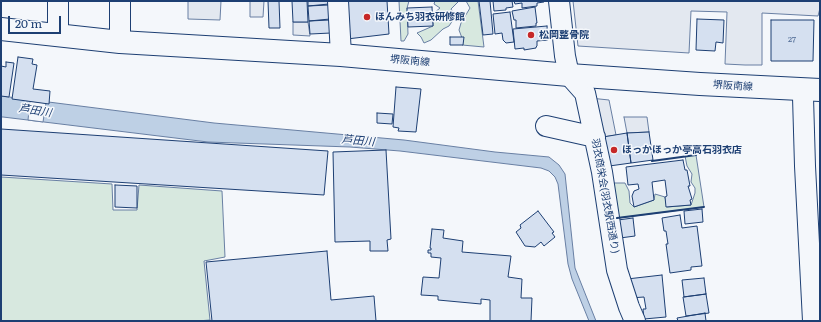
<!DOCTYPE html>
<html>
<head>
<meta charset="utf-8">
<style>
  body { margin:0 }
  #map { position:relative; width:821px; height:322px; overflow:hidden; background:#f4f7fb; font-family:Literata,serif }
  canvas { display:block }
  .frame { position:absolute; inset:0; border:2px solid #1d3f73; pointer-events:none }
  .scale { position:absolute; left:8px; top:16px; width:53px; height:18px; box-sizing:border-box; border:2px solid #1d3f73; border-top:0; padding-left:5px; font-size:12px; line-height:14px; white-space:nowrap; color:#1d3f73; -webkit-text-stroke:3px #f4f7fb; paint-order:stroke }
</style>
</head>
<body>
<div id="map">
<canvas width="821" height="322"></canvas>
<div class="frame"></div>
<div class="scale">20 m</div>
</div>
<script>
const ctx = document.querySelector('canvas').getContext('2d');
ctx.lineJoin = 'round';
function fillPath(path, color) {
  ctx.fillStyle = color;
  ctx.fill(path, 'evenodd');
}
function toPath(rows) {
  const path = new Path2D();
  for (const r of rows) {
    path.moveTo(r[0], r[1]);
    for (let i = 2; i < r.length; i += 2) path.lineTo(r[i], r[i + 1]);
  }
  return path;
}
function strokePath(path, color, width, dash) {
  ctx.strokeStyle = color;
  ctx.lineWidth = width;
  ctx.lineCap = dash ? 'butt' : 'round';
  ctx.setLineDash(dash || []);
  ctx.stroke(path);
}
function write(font, color, halo, rows, align = 'center') {
  ctx.font = font + ' Literata,"Noto Sans JP",serif';
  ctx.lineWidth = 3;
  ctx.setLineDash([]);
  ctx.textBaseline = 'middle';
  ctx.strokeStyle = halo;
  ctx.fillStyle = color;
  for (const [text, x, y, turn = 0] of rows) {
    ctx.save();
    ctx.translate(x, y);
    ctx.rotate((+turn || 0) * Math.PI / 180);
    ctx.textAlign = isNaN(turn) ? turn : align;
    if (halo) ctx.strokeText(text, 0, 0);
    ctx.fillText(text, 0, 0);
    ctx.restore();
  }
}
const green = toPath([
  [399,1,409,1,407,8,408,34,404,41,401,41,399,1],
  [435,1,459,1,451,9,455,17,449,26,443,29,431,40,424,43,421,37,417,33,433,26,434,13,440,8,434,4,435,1],
  [466,1,478,1,484,47,462,45,462,38,459,30,461,23,470,8,466,1],
  [696,155,704,207,611,219,608,189,614,183,625,183,629,191,630,203,634,207,654,200,655,194,665,197,667,207,691,205,695,193,695,188,691,182,692,174,687,166,685,156,696,155],
  [1,177,112,184,113,210,137,210,139,185,222,191,225,257,204,261,210,320,197,321,1,321,1,177]
]);
const parking = toPath([
  [188,1,221,1,220,20,188,19,188,1],
  [250,1,264,1,263,17,250,17,250,1],
  [573,1,820,1,820,8,818,16,762,13,762,65,745,65,725,64,727,12,691,11,689,53,578,46,573,1],
  [293,22,308,22,310,36,293,35,293,22],
  [590,98,609,100,616,135,597,138,590,98],
  [624,117,647,117,649,132,627,133,624,117]
]);
const water = toPath([
  [1,96,214,123,404,140,495,152,549,157,559,165,565,174,575,268,596,321,589,321,572,279,568,264,558,184,555,177,549,171,541,168,400,151,350,147,208,142,3,117,1,117,1,96]
]);
const pier = toPath([
  [30,101,46,103,43,122,28,120,30,101]
]);
const building = toPath([
  [268,1,279,1,280,28,269,28,268,1],
  [292,1,307,1,308,22,293,22,292,1],
  [308,1,329,1,329,4,308,6,308,1],
  [344,1,387,1,389,34,347,39,344,1],
  [479,1,490,1,493,34,483,35,479,1],
  [493,1,512,1,513,7,506,8,506,10,494,11,493,1],
  [514,1,544,1,544,2,537,3,537,6,522,8,522,3,515,4,514,1],
  [329,5,330,19,309,21,308,6,329,5],
  [432,7,433,26,408,27,407,8,432,7],
  [535,7,537,23,536,23,536,26,516,28,516,20,514,20,512,11,535,7],
  [510,12,514,42,506,43,503,40,502,33,495,34,493,14,510,12],
  [697,19,724,20,723,43,716,42,715,51,696,50,697,19],
  [330,20,331,33,310,34,309,21,330,20],
  [771,20,814,20,813,61,771,61,771,20],
  [547,26,548,40,537,41,537,46,536,47,536,48,524,50,524,48,515,49,513,29,547,26],
  [450,37,464,37,463,45,450,45,450,37],
  [18,57,33,59,32,64,37,65,33,89,50,91,49,104,12,99,18,57],
  [6,62,14,63,9,97,1,96,1,66,6,67,6,62],
  [396,87,421,89,416,132,398,131,399,128,393,127,396,87],
  [377,113,393,114,392,124,377,123,377,113],
  [1,129,328,151,324,195,1,175,1,129],
  [649,132,653,160,631,163,627,133,649,132],
  [627,133,631,163,602,167,597,138,627,133],
  [386,150,391,239,387,240,388,251,370,251,370,241,335,242,333,152,386,150],
  [683,160,685,170,687,170,690,186,688,186,692,199,690,200,691,205,666,207,665,197,667,196,665,180,652,182,654,200,634,207,632,196,634,191,639,189,638,184,628,185,626,167,683,160],
  [115,185,137,186,137,208,115,207,115,185],
  [702,209,703,222,685,224,684,211,702,209],
  [538,211,554,232,552,233,555,237,544,246,541,242,535,247,525,246,516,232,521,228,520,225,538,211],
  [680,215,682,228,697,226,702,266,691,267,691,270,670,273,666,244,668,244,666,231,664,231,662,218,680,215],
  [633,218,635,236,620,238,618,220,633,218],
  [432,229,444,230,443,238,463,241,462,252,511,256,508,277,522,279,521,298,532,298,531,321,490,321,490,300,481,299,481,304,438,300,438,296,421,295,423,277,439,278,441,258,431,257,431,253,428,253,428,250,431,250,431,248,430,248,432,229],
  [327,251,331,300,374,296,376,321,212,321,206,262,327,251],
  [662,275,666,317,644,319,643,309,646,309,644,297,630,298,627,279,662,275],
  [704,278,706,294,684,297,682,280,704,278],
  [706,294,709,313,686,316,683,297,706,294],
  [705,313,706,321,678,321,677,318,705,313]
]);
const minor = toPath([
  [338,1,341,55],
  [559,1,565,56,569,75,585,93,602,172,617,270,629,307,635,321],
  [58,35,58,1],
  [120,42,120,1],
  [803,97,805,166,813,321],
  [546,126,595,137]
]);
const major = toPath([
  [1,29,120,42,341,55,569,75,700,84,820,90]
]);
const wall = toPath([
  [652,161,696,155],
  [617,218,704,207]
]);
const markers = [
  [367,17,4,"#c62828"],
  [531,35,4,"#c62828"],
  [614,150,4,"#c62828"]
];
const numberNames = [
  ["27",792,40]
];
const poiNames = [
  ["ほんみち羽衣研修館",375,17],
  ["松岡整骨院",539,35],
  ["ほっかほっか亭高石羽衣店",622,150]
];
const streetNames = [
  ["堺阪南線",410,61,5],
  ["堺阪南線",733,86,3],
  ["羽衣商栄会(羽衣駅西通り)",605,196,80]
];
const waterNames = [
  ["芦田川",35,111,9],
  ["芦田川",358,141,5]
];
fillPath(green, '#d7e8df');
strokePath(green, '#687fa3', 1);
fillPath(parking, '#e3e8f0');
strokePath(parking, '#687fa3', 1);
fillPath(water, '#bed0e5');
strokePath(water, '#687fa3', 1);
fillPath(pier, '#f4f7fb');
strokePath(pier, '#687fa3', 1);
fillPath(building, '#d5e0f0');
strokePath(building, '#1d3f73', 1);
strokePath(minor, '#1d3f73', 22);
strokePath(major, '#1d3f73', 24);
strokePath(minor, '#f4f7fb', 20);
strokePath(major, '#f4f7fb', 22);
strokePath(wall, '#1d3f73', 2);
for (const [x, y, r, color] of markers) {
  const dot = new Path2D();
  dot.arc(x, y, r, 0, 2 * Math.PI);
  ctx.fillStyle = color;
  ctx.fill(dot);
  strokePath(dot, '#f4f7fb', 1.5);
}
write('8px', '#4b6792', null, numberNames);
write('bold 10px', '#1d3f73', '#f4f7fb', poiNames, 'left');
write('10px', '#1d3f73', '#f4f7fb', streetNames);
write('italic 11px', '#1d3f73', '#f4f7fb', waterNames);
</script>
</body>
</html>
